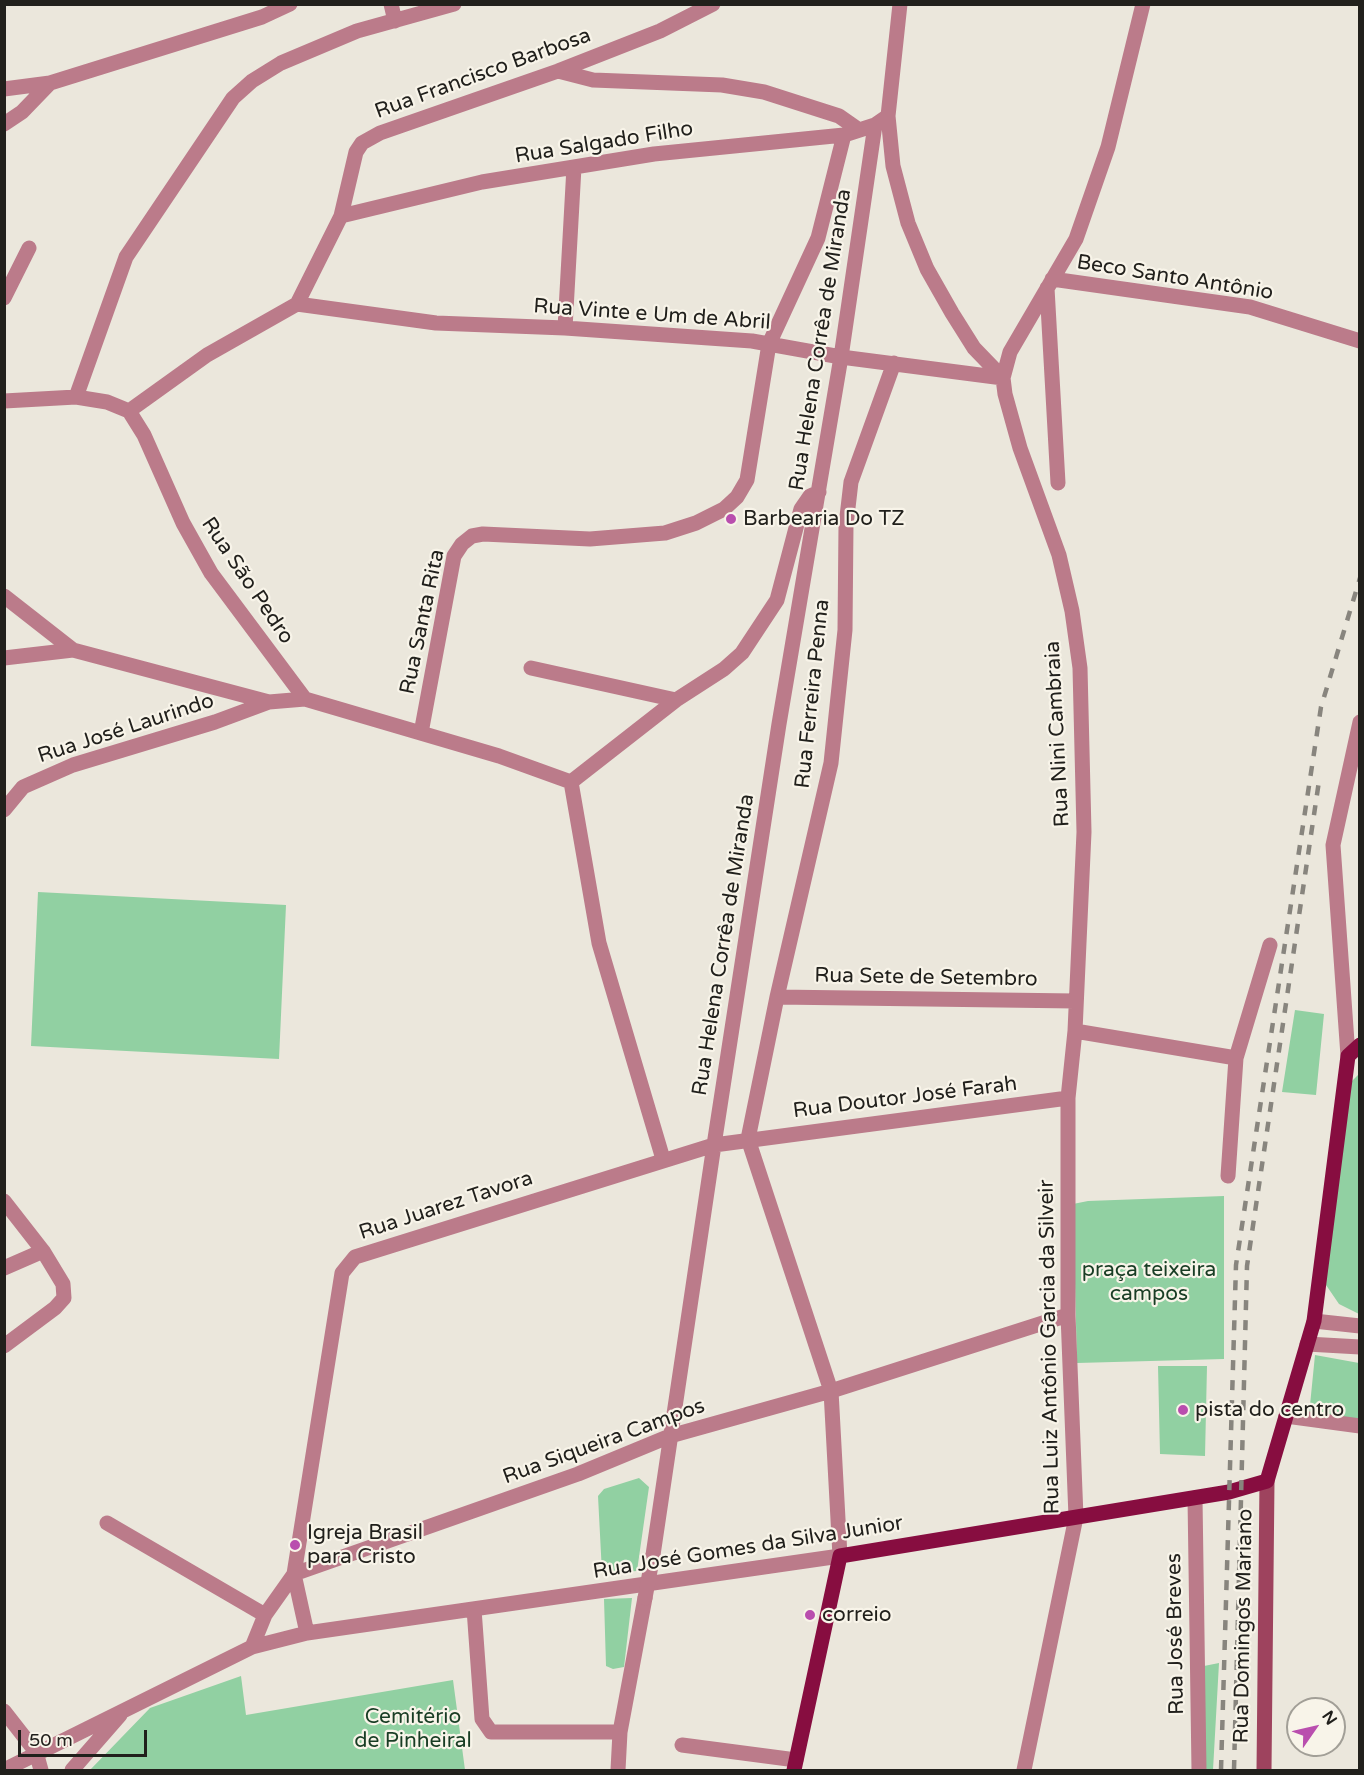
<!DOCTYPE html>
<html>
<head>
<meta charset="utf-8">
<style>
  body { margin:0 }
  #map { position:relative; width:1364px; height:1775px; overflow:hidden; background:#ebe7dc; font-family:"Varela Round",sans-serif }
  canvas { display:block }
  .frame { position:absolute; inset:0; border:6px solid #21201c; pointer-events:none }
  .north { position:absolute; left:1286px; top:1697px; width:60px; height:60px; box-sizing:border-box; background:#f8f4e9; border:2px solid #a29f97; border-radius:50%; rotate:56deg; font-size:16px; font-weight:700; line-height:24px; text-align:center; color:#21201c }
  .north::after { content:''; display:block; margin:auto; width:21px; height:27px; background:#b94eae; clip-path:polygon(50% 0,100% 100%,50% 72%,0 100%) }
  .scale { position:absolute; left:18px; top:1730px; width:129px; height:27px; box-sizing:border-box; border:3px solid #21201c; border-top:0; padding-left:8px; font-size:18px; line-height:21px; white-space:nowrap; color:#21201c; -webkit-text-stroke:4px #f8f4e9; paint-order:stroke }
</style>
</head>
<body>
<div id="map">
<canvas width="1364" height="1775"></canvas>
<div class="frame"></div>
<div class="north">N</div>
<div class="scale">50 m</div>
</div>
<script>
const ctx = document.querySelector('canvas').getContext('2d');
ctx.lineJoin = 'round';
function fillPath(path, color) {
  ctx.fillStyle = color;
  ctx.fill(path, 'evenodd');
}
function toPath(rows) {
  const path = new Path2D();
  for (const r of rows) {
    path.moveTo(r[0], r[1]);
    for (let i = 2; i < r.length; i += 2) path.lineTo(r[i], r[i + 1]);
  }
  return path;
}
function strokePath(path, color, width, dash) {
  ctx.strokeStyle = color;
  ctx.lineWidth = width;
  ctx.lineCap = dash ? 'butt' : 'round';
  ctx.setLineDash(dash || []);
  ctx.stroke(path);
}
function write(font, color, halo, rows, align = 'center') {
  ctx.font = font + ' "Varela Round",sans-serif';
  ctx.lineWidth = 4.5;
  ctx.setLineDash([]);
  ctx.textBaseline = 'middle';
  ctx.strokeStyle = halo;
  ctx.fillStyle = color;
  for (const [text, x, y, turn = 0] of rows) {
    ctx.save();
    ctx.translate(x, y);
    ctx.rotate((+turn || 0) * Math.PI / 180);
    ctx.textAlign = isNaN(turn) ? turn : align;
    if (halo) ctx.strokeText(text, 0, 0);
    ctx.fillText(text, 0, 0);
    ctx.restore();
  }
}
const green = toPath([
  [38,892,286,905,279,1059,31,1046],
  [1295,1010,1324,1014,1316,1095,1282,1092],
  [1359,1074,1359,1314,1339,1304,1326,1285,1325,1260,1351,1082],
  [1224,1196,1224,1359,1077,1363,1073,1204,1088,1201],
  [1315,1355,1359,1363,1359,1420,1309,1415],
  [1158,1366,1207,1366,1205,1456,1160,1454],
  [639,1478,649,1487,637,1571,602,1573,598,1496,604,1489],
  [632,1598,624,1667,613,1669,606,1666,604,1599],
  [1219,1663,1213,1770,1205,1770,1204,1666],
  [241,1676,246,1715,453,1680,465,1770,90,1770,150,1708]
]);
const street = toPath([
  [391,4,395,21],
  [900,4,888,116,893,166,908,223,927,269,952,313,974,348,1003,378],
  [558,71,593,80,722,85,764,92,839,116,859,130],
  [4,89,50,83,262,17,290,4],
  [4,124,22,112,50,83],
  [341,216,482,182,654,154,844,135,875,125,888,116],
  [1052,279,1250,307,1360,341],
  [1047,288,1058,483],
  [4,298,29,248],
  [297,304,436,323,565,328,752,341,841,357,1003,378],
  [297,304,341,216,356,152,362,143,380,133,558,71,660,31,713,4],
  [565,328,574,167],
  [76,397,126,257,233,98,252,81,281,63,357,31,454,4],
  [4,401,76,397,107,402,129,411],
  [129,411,144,435,183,523,211,573,305,699,499,756,571,782],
  [129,411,207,355,297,304],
  [4,596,73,650,269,702,305,699],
  [4,658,73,650],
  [531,668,676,700],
  [421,733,454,556,462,544,472,536,483,534,590,539,665,533,696,523,724,509,737,497,747,480,769,344,818,238,844,135],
  [571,782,676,700,724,669,742,653,777,600,801,509,810,496,819,492],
  [571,782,599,943,663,1159],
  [4,810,23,787,73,765,215,722,269,702],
  [777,997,1075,1001],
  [1075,1031,1236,1058],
  [1348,1056,1333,845,1360,722],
  [1228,1176,1236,1058,1270,945],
  [4,1201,43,1251,63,1284,64,1298,55,1308,4,1346],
  [4,1268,43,1251],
  [1314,1321,1360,1326],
  [1307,1344,1360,1347],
  [1286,1416,1360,1426],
  [1195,1498,1199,1770],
  [107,1523,265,1615],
  [653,1555,714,1145,779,724,841,357,875,125],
  [294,1574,578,1474,670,1436,831,1391,1068,1315],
  [474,1609,482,1719,491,1732,620,1732],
  [307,1633,294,1574,342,1273,355,1257,714,1145,1068,1098],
  [252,1647,265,1615,294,1574],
  [4,1711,36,1752,41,1770],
  [682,1745,796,1760],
  [4,1770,252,1647,307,1633,840,1556,831,1391,748,1139,777,997,831,763,845,630,846,525,851,482,894,363],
  [72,1770,120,1715],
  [618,1770,620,1732,645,1598],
  [1024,1770,1076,1517,1068,1315,1068,1098,1075,1031,1084,832,1080,668,1072,611,1059,555,1020,448,1005,394,1003,378,1010,352,1076,239,1108,147,1143,4]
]);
const secondary = toPath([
  [1264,1770,1267,1481]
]);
const primary = toPath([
  [794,1770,840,1556,1229,1492,1267,1481,1314,1321,1348,1056,1360,1045]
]);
const rail = toPath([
  [1221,1770,1236,1265,1321,707,1360,578],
  [1234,1770,1247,1266,1319,781]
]);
const streetBridge = toPath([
  [645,1598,653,1555]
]);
const markers = [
  [731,519,6,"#b94eae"],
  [1183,1410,6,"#b94eae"],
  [295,1545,6,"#b94eae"],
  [810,1615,6,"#b94eae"]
];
const streetNames = [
  ["Rua Francisco Barbosa",483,74,-20],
  ["Rua Salgado Filho",604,143,-9],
  ["Beco Santo Antônio",1175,278,9],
  ["Rua Vinte e Um de Abril",652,315,4],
  ["Rua Helena Corrêa de Miranda",821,340,-81],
  ["Rua São Pedro",247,581,56],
  ["Rua Santa Rita",423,622,-78],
  ["Rua Ferreira Penna",813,694,-84],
  ["Rua José Laurindo",126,729,-18],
  ["Rua Nini Cambraia",1058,734,-93],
  ["Rua Helena Corrêa de Miranda",724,945,-81],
  ["Rua Sete de Setembro",926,978,1],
  ["Rua Doutor José Farah",905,1098,-7],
  ["Rua Juarez Tavora",446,1206,-18],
  ["Rua Luiz Antônio Garcia da Silveir",1050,1347,-91],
  ["Rua Siqueira Campos",604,1442,-20],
  ["Rua José Gomes da Silva Junior",748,1548,-9],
  ["Rua Domingos Mariano",1244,1626,-89],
  ["Rua José Breves",1176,1634,-91]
];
const poiNames = [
  ["Barbearia Do TZ",743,519],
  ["pista do centro",1195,1410],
  ["Igreja Brasil",307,1533],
  ["para Cristo",307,1557],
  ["correio",822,1615]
];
const parkNames = [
  ["praça teixeira",1149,1270],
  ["campos",1149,1294],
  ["Cemitério",413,1717],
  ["de Pinheiral",413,1741]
];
fillPath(green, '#91d0a2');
strokePath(street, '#bb7b8a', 15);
strokePath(secondary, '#9e435e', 15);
strokePath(primary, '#870d40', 15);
strokePath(rail, '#88857e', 4.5, [10, 10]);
strokePath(streetBridge, '#bb7b8a', 15);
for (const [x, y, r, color] of markers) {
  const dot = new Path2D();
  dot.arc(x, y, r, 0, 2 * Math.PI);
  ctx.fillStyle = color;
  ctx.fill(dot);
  strokePath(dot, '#f8f4e9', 2);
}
write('21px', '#21201c', '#f8f4e9', streetNames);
write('21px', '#21201c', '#f8f4e9', poiNames, 'left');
write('21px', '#183d24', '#f8f4e9', parkNames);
</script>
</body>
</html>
